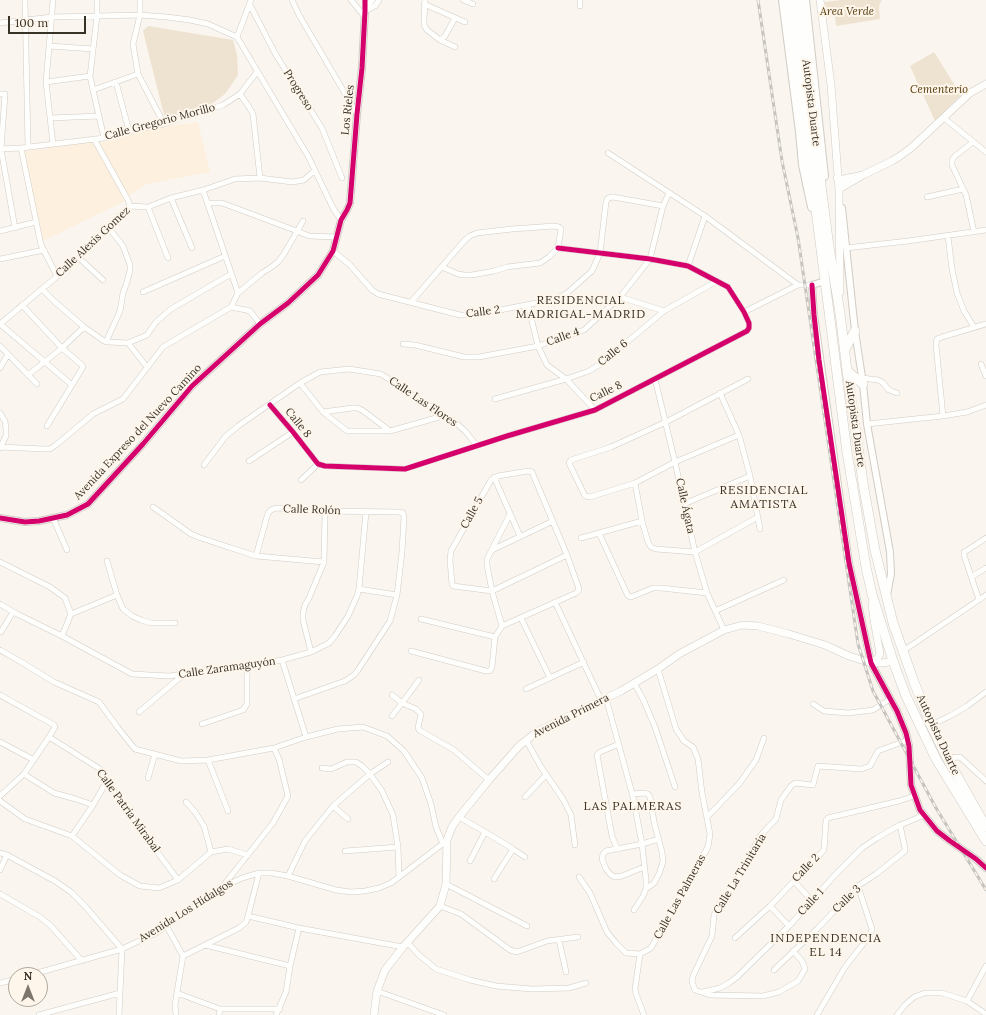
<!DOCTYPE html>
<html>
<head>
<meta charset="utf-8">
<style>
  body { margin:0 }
  #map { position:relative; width:986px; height:1015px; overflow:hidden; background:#faf5ef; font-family:Lora,serif }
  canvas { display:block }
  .north { position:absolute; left:8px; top:967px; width:40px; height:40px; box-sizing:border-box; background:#fef6eb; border:1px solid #afa89d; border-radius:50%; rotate:0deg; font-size:11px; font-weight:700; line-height:16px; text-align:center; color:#393227 }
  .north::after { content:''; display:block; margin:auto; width:14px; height:18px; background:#7d766d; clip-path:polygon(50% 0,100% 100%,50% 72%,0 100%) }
  .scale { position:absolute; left:8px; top:16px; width:78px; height:18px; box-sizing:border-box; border:2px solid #393227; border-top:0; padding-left:5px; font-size:12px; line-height:14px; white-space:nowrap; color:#393227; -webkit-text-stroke:3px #fef6eb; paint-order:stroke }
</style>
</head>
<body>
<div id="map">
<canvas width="986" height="1015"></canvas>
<div class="north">N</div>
<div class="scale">100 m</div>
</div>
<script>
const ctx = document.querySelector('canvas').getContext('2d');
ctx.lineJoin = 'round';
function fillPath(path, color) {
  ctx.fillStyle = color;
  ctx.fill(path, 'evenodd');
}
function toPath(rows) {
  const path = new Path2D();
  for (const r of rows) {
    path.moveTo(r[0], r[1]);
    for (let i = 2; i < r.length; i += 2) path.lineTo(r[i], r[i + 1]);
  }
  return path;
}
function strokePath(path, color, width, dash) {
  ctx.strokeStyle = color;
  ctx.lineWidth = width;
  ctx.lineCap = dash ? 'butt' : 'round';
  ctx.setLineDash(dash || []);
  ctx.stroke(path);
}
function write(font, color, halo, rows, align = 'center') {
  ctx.font = font + ' Lora,serif';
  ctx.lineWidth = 4;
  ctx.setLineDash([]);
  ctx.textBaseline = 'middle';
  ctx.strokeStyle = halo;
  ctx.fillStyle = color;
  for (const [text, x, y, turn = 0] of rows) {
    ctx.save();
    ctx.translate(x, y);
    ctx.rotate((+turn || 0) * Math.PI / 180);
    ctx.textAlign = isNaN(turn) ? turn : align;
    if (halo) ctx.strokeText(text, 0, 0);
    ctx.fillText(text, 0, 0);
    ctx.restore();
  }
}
const built = toPath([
  [198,122,210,172,147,184,128,196,100,143,159,127],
  [93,142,125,201,43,241,37,210,21,152]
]);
const green = toPath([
  [841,0,882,0,880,3,879,8,880,19,836,26,835,16,827,17,825,2],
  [148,26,233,40,237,55,238,75,225,94,205,109,182,115,164,115,143,31],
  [934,52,961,95,935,121,910,66]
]);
const minor = toPath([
  [25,0,28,147],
  [53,0,46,82,53,144],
  [97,0,97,16,90,76,93,90,104,138],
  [140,0,140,15,133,44,138,74,164,124],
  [292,0,299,15,357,114],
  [351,0,365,17],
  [365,0,365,11,375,6,379,0],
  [425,0,424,20,424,25,427,30,440,40,455,47],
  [463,0,473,4],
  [424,4,465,22],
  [250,5,276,55,322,128,342,178],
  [580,6,580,0],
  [0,23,52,17,140,15,167,17,190,20,208,24,237,37],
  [237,37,308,156,333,208,341,220],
  [237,37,251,0],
  [440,40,445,36,455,18],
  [49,46,93,49],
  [46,82,90,76],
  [116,82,129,131],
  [93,90,138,74],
  [0,94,5,94,1,149,15,228],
  [240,94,249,107,253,114,260,178],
  [50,118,99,116],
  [944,118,986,152],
  [94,139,128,200,130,206],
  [973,142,955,156,952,160,952,165,966,195,974,232],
  [21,148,41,245,57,276],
  [0,149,21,148,104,138,129,131,164,124,223,105,240,94,257,72],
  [608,153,705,216,798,285,812,285],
  [203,190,238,293],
  [927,197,963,189],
  [171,198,192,248],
  [207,203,222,203,297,231,309,236,336,237],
  [148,207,168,258],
  [0,231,36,222],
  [948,236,952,269,957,293,964,311,974,327],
  [846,248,908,241,986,230],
  [333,251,350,265,372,290,378,294,460,315,474,315,552,300,566,294,592,271,600,253,606,202,608,198,613,197,663,206],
  [79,258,103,280],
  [0,259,44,250],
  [688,266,705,216],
  [42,289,55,302,84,327,104,341,108,342,128,343,147,335,156,322,171,309,231,274],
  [143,292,225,256],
  [620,297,664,311],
  [411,302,465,240,470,236,477,233,512,229,554,226,559,227,561,229,558,248,549,257,540,263,507,267,494,271,472,275,464,275,458,274,442,267],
  [22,305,62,348,82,365,83,367,47,426],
  [528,305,538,346,547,365,566,379,595,410],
  [231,307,246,310,250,311,260,324],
  [744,312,798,285],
  [0,324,42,289,79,258,111,224,130,206,148,207,171,198,203,190,235,179,260,178,292,182,304,180,315,170],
  [0,324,72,385],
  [106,342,120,311,123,293,127,282,130,270,130,265,123,246,108,227],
  [128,343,147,367],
  [403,344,415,345,464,357,479,357,538,346,584,330,620,297,650,259,663,206,669,193],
  [0,346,37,384],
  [981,364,986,376],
  [0,368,8,354],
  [28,375,62,348,84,327],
  [862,378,878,380,882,382,889,390,897,393],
  [655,379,675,462,695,552,707,593,724,630],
  [300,383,323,412,347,431,390,431,443,416],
  [720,393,739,435,750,476,760,529],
  [495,399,566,379,589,371,602,363,664,311,717,281],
  [270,405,293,432,318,464,325,466,405,469,507,436,595,410,747,331,749,328,749,323,744,312,728,287,688,266,650,259,558,248],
  [323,412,352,408,357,408,362,410,390,431],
  [0,413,5,421,6,429,6,436,0,448],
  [943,416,936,345,937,339,942,337,986,324],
  [867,424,943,416,967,412,986,405],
  [739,435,675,462,635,483,590,497,585,496,569,463,571,460,611,447,666,422,748,379],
  [0,447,44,449,50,449,56,445,93,414,123,399,163,347,231,307,238,293,262,273,270,268,278,262,284,254,303,221],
  [249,461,293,432],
  [204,465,225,437,238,426,300,383,320,372,349,369,381,374,437,411,455,422,466,432,477,446],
  [494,477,520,536],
  [301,480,318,464],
  [635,483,642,521,648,542,651,547,656,549,695,552,758,517],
  [684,504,750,476],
  [153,507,191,534,198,537,216,543,256,556,324,562],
  [53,518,67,550],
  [599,533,628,596,631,597,653,588,661,588,707,593],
  [581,538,642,521],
  [492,550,553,521],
  [256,556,268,513,271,510,276,508,325,511,399,512,403,513,404,517,402,552,397,595,390,621,358,670,354,675,345,681,294,699],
  [0,562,50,587,65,598,71,614,62,636],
  [971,577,986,568],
  [359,589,397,595],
  [117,595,123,609,132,616,141,620,151,623,175,623],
  [979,600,964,555,964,552,966,551,986,538],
  [555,602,601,700],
  [0,604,17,614,62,636,132,674,169,676,212,670,247,666,282,660,311,652,329,643,335,636,348,616,357,596,359,589,366,512],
  [715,611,784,580],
  [71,614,117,595,107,561],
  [521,618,550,678],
  [421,619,495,637],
  [502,626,576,593,579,590,578,586,567,555,532,472,528,471,498,476,491,480,451,551,450,560,452,584,453,586,492,591,567,555],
  [1,632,13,612],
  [0,650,23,663,54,682,99,702,118,728,135,749,181,761,208,760,274,748,306,737,338,729,363,727,387,736,404,751,422,778,431,804,436,827,443,844],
  [411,651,486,671,490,671,492,667,495,637,502,626,492,591,487,565,487,559,510,514],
  [903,651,986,595],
  [311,652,303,620,303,613,305,605,309,598,324,562,325,511],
  [282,660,306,737],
  [634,683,643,699,655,727,675,787],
  [526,689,584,662],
  [0,695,54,725,55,727,49,737,24,774,0,796],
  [392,695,402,703,416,709,419,712,421,715,418,727,419,730,454,750,489,780],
  [606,698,633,797,642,844,646,880,646,889,643,896,634,910],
  [813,704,824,711,848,713,873,710,890,699],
  [139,712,183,675],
  [392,716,402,703,419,680],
  [202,724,243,710,247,704,247,666],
  [931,725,950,716,967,706,986,692],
  [49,737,100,769,121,803,178,880],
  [526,740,541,767,563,799,571,815,575,845],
  [0,742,34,760],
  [947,758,960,757,986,781],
  [208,760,228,811],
  [322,768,331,769,347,762,356,762,362,766,370,774,382,791,393,815,398,847,399,877],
  [24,774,54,793,76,799,93,805],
  [148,778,155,754],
  [632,794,645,793,648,794,650,797,654,822,662,852,663,862,659,874,654,883,646,889],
  [525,797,546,775],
  [0,801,25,819,72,836,120,875,140,886,159,888,178,880,211,852,228,849,248,855],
  [186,802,195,812,204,826,211,852],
  [333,806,348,819],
  [459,817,485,832,513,849,494,879],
  [707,817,739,784,756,760,764,738],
  [72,836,93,805,107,781],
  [513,849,525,857],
  [619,849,616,846,612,836,597,755,600,752,619,744],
  [345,851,398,847],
  [0,853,7,855,55,881,71,892,84,905,122,949,119,1015],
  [470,861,485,832],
  [644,867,622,876,615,877,611,875,606,869,602,859,603,854,606,851,642,844,659,839],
  [0,870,7,855],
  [288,876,305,841,333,806,370,774,388,762],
  [579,877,590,893,607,932,616,943,626,953,640,954,651,948,708,847,710,834,702,793,698,759,693,747,684,741,676,729,658,669],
  [794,881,812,901],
  [446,884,527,926],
  [223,886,273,823,288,796,279,759,274,748],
  [0,894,40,917,51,926,82,961],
  [440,906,461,914,510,950,517,952,547,941,578,937],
  [770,906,789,926],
  [248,916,299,928,403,947],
  [166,925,183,956,175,1005,176,1015],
  [735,938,770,906,824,850,826,820,828,818,899,801,914,796],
  [559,940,566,972],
  [407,942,419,955,436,969,470,980,496,986,532,989,569,988,586,983],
  [205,945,290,966],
  [793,951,802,961,805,969,798,981,779,992,763,996,710,995,695,990,692,982,693,976,712,936,714,915,720,903,738,878,760,836,776,819,781,800,791,786,795,783,813,785,818,766,861,769,870,766,878,751,908,740],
  [640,954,635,989,636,994,644,1015],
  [183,956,239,928,246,922,248,916,259,873],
  [774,970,817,929,858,886,876,874,905,851,905,848,900,825],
  [30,975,122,949,156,933,223,887,242,878,259,873,271,873,288,876,336,890,351,892,365,891,379,888,391,883,399,877,445,842],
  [0,983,16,979],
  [377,991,444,1015],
  [703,992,720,988,729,983,737,977,789,926,835,875,862,848,877,838,896,827,924,815],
  [177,993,220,1009,280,1009],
  [967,1001,986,966],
  [39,1015,120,993],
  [219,1015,220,1009],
  [276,1015,286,992,290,966,299,928],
  [817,1015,845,967,870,935,872,929,858,886],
  [897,1015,905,1005,914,997,925,993,942,993,967,1001,986,1014]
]);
const tertiary = toPath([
  [842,208,855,331,863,384,867,424,890,552,891,574,887,595],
  [825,281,812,285,814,315,849,563,871,663,892,702,897,711,906,733,909,746,911,785,920,810,937,831,950,841,976,859,986,868],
  [0,518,25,522,39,521,67,515,88,504,143,444,192,386,260,324,288,303,318,275,333,251,341,220,347,210,350,203,357,114,362,68,365,11,372,0]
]);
const secondary = toPath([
  [820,0,831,85,839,189,840,292],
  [837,178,839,180,863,175],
  [839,189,863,175,892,161,900,156,911,148,970,93,986,84],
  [871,663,877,659,880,654,874,620,872,604],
  [374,1015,377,991,385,970,403,947,440,906,446,884,447,840,452,827,459,817,489,780,519,746,538,731,621,691,658,669,679,654,724,630,742,625,758,626,789,634,825,645,849,656,871,663,883,663,893,661]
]);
const primary = toPath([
  [783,0,800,132,803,165,812,207],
  [805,0,824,176]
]);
const motorway = toPath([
  [789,0,847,452,866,567,872,594,893,661,906,696,936,759,986,841],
  [797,0,829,247,840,313,847,371,864,489,875,550,893,623,914,682,931,725,947,758,986,827],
  [845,349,855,331],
  [847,371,863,384]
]);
const rail = toPath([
  [758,0,782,161,798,238,858,644,873,691,936,808,986,890]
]);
const cycleway = toPath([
  [812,285,814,315,819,360,849,563,871,663,892,702,897,711,906,733,909,746,911,785,920,810,937,831,950,841,976,859,986,868],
  [270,405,293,432,318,464,325,466,405,469,507,436,595,410,747,331,749,328,749,323,744,312,728,287,688,266,650,259,558,248],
  [0,518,25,522,39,521,67,515,88,504,143,444,192,386,260,324,288,303,318,275,333,251,341,220,347,210,350,203,357,114,362,68,365,11,365,0]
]);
const parkNames = [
  ["Area Verde",847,12],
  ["Cementerio",939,90]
];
const streetNames = [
  ["Progreso",298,90,58],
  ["Autopista Duarte",811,103,83],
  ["Los Rieles",348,110,-84],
  ["Calle Gregorio Morillo",160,122,-15],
  ["Calle Alexis Gomez",93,242,-43],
  ["Calle 2",483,312,-7],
  ["Calle 4",563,337,-20],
  ["Calle 6",613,353,-39],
  ["Calle 8",606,392,-26],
  ["Calle Las Flores",423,402,34],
  ["Calle 8",298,423,51],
  ["Autopista Duarte",855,424,82],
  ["Avenida Expreso del Nuevo Camino",138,432,-47],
  ["Calle Ágata",685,506,78],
  ["Calle Rolón",312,510,2],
  ["Calle 5",472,513,-61],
  ["Calle Zaramaguyón",227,668,-8],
  ["Avenida Primera",571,716,-27],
  ["Autopista Duarte",938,735,65],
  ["Calle Patria Mirabal",128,811,54],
  ["Calle 2",806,868,-46],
  ["Calle La Trinitaria",740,874,-59],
  ["Calle Las Palmeras",680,897,-61],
  ["Calle 3",847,899,-44],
  ["Calle 1",811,902,-47],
  ["Avenida Los Hidalgos",186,911,-32]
];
const neighbourhoodNames = [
  ["RESIDENCIAL",581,301],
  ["MADRIGAL-MADRID",581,315],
  ["RESIDENCIAL",764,491],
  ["AMATISTA",764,505],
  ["LAS PALMERAS",633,807],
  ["INDEPENDENCIA",826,939],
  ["EL 14",826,953]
];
fillPath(built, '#fdf0de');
fillPath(green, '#eee2d0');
strokePath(minor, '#d1ccc4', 6);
strokePath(tertiary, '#d1ccc4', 8);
strokePath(secondary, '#d1ccc4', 8);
strokePath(primary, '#d1ccc4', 10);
strokePath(motorway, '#d1ccc4', 10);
strokePath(minor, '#fefefd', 5);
strokePath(tertiary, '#fefefd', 6);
strokePath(secondary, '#fefefd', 7);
strokePath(primary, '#fefefd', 8);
strokePath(motorway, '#fefefd', 9);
strokePath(rail, '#c5c4c1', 3);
strokePath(rail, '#fef6eb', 1.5, [4.5]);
strokePath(cycleway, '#d6006c', 5);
write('italic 11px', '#553b0b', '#fef6eb', parkNames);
write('11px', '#393227', '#fef6eb', streetNames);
ctx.letterSpacing = '1px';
write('12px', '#393227', '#fef6eb', neighbourhoodNames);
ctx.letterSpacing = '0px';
</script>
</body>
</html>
